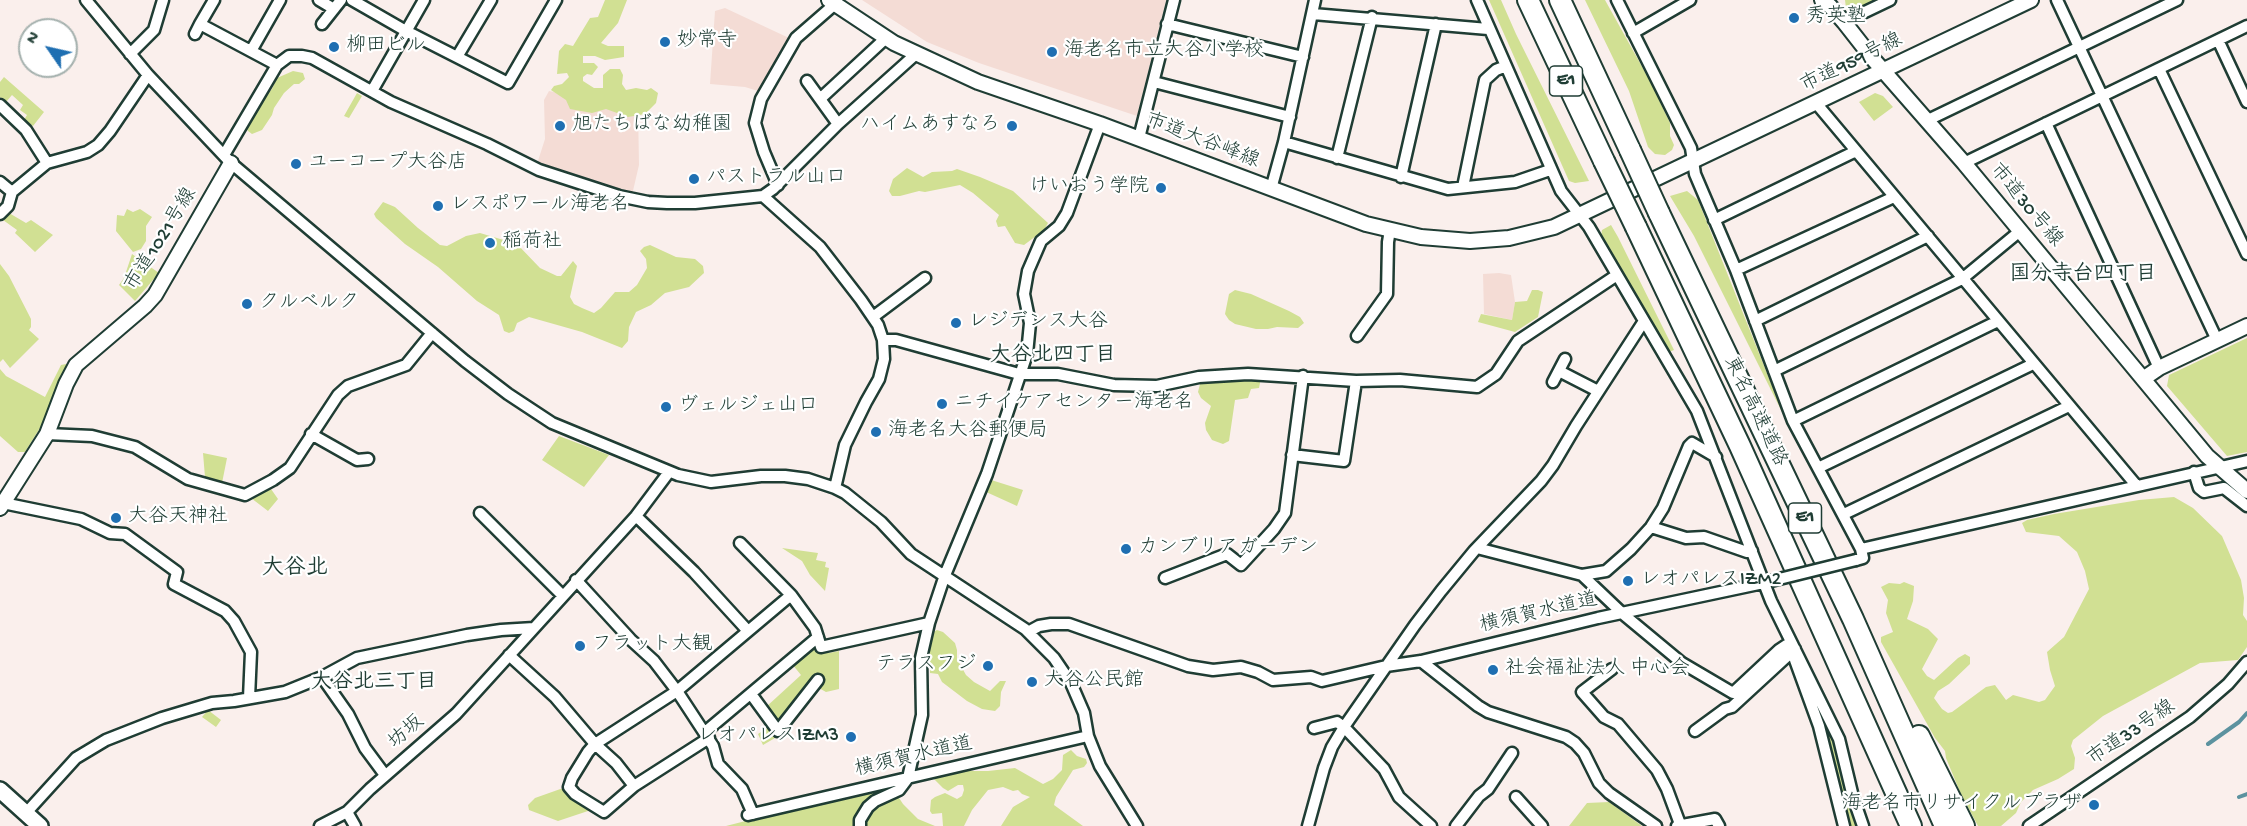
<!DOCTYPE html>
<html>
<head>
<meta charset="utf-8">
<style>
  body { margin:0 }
  #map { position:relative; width:2247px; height:826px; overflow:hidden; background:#faefec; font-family:"Gochi Hand",sans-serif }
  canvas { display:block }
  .north { position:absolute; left:18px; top:18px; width:60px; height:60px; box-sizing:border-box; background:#fff; border:2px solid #a5b1ae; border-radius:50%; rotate:304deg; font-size:16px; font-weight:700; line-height:24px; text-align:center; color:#1f3d34 }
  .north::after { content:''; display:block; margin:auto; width:21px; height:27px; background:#1f6fb2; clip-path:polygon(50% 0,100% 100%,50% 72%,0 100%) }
</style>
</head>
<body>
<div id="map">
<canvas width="2247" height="826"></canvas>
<div class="north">N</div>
</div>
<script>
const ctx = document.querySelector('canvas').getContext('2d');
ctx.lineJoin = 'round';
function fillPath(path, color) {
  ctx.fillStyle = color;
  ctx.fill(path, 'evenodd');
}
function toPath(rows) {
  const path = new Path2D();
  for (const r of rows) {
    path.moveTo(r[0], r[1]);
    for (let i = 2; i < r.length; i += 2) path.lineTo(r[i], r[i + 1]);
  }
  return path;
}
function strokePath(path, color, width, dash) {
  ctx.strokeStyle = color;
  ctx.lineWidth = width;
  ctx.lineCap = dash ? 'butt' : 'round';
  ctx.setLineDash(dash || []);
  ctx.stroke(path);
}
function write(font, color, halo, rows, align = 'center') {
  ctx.font = font + ' "Gochi Hand","Klee One",sans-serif';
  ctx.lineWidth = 4.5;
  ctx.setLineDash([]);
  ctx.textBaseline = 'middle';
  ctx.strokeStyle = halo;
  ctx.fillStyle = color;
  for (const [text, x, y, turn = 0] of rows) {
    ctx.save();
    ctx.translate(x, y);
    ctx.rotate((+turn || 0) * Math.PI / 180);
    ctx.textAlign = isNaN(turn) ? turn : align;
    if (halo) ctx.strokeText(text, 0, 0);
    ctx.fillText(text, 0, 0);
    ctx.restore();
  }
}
const built = toPath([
  [862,0,1166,0,1137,116,979,63,927,42],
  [725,8,789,38,758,91,745,87,710,84,715,11],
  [549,91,638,108,639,165,632,195,537,164,545,139,544,100],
  [1499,273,1511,275,1515,302,1512,320,1484,314,1483,274]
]);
const green = toPath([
  [605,0,627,0,618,23,601,43,608,46,624,46,624,57,605,60,595,56,583,56,583,63,594,63,598,67,592,75,587,74,583,77,583,81,594,88,603,88,603,75,610,69,620,69,623,75,622,84,626,90,636,88,647,90,651,88,658,93,656,103,645,114,628,117,606,109,592,113,570,109,566,100,551,90,554,86,562,84,569,77,567,73,557,74,559,51,565,44,573,46,590,18,598,17],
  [1489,0,1501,0,1516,34,1589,181,1575,183,1569,181],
  [1585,0,1605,0,1650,81,1670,123,1670,136,1674,145,1672,150,1665,155,1655,154,1648,147,1629,91],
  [1845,0,1876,0,1850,13,1846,8],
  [293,71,303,73,305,79,299,84,294,84,284,93,274,108,272,115,262,130,252,134,248,131,246,128,256,106,272,89,277,78],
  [4,77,44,112,33,126,24,120,27,115,20,110,23,105,12,95,6,102,0,97,0,82],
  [357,93,362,96,349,118,344,116],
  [1875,93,1883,96,1893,107,1874,121,1859,102],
  [907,168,923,177,932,172,952,171,957,169,980,177,1013,191,1048,223,1044,230,1024,245,1015,243,1005,226,998,227,996,221,999,215,973,193,960,185,925,192,919,191,900,196,892,196,889,191,893,179],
  [1687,191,1698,200,1784,416,1694,236,1670,196],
  [383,202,395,207,418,228,440,245,447,246,466,236,480,233,517,244,540,268,557,276,561,276,573,261,577,266,570,297,574,304,582,308,594,313,601,308,615,292,629,292,637,285,647,268,646,259,640,251,644,247,650,245,676,257,695,259,703,266,704,273,689,287,665,293,651,305,636,312,629,327,628,341,622,348,582,332,529,317,517,323,514,331,509,333,504,331,499,315,477,301,438,267,405,244,376,218,374,214],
  [127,209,133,212,140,209,152,217,146,226,146,241,141,249,133,252,116,231,117,215,124,216],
  [9,213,26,223,31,220,53,235,35,252,15,233,17,230,3,220],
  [1611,225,1618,237,1674,350,1669,352,1601,236,1602,230],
  [132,254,159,273,135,301,119,285,124,278],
  [0,264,9,276,31,319,31,327,29,330,39,339,10,368,3,359,0,362],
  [1235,290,1251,294,1289,311,1300,317,1304,323,1298,328,1277,327,1268,329,1256,329,1235,324,1229,320,1225,314,1229,294],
  [1532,290,1538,290,1543,292,1538,317,1518,330,1515,332,1478,322,1481,314,1512,320,1515,302,1527,301],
  [2247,338,2247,452,2227,456,2167,386,2169,375],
  [66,364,68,368,45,420,25,452,18,452,0,436,0,369,6,376,45,397,61,365],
  [1256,376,1261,378,1259,388,1251,389,1248,398,1235,400,1229,441,1223,444,1212,440,1206,430,1205,423,1211,406,1201,398,1198,392,1200,384,1210,380,1227,382],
  [559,436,609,455,584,487,542,460],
  [203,453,227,458,222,483,205,477],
  [988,479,1023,490,1017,506,984,491],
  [267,488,271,489,278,499,268,511,251,498],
  [2174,497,2193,508,2222,536,2241,580,2244,598,2243,615,2247,621,2247,647,2238,660,2200,663,2103,716,2073,740,2071,746,2075,758,2074,769,2058,779,2033,790,2021,802,2016,813,2001,826,1978,826,1960,792,1946,758,1945,751,1935,738,1881,642,1881,637,1893,632,1886,613,1888,600,1881,587,1889,583,1900,584,1904,582,1914,586,1913,601,1907,619,1928,629,1938,639,1922,669,1927,676,1934,680,1958,658,1965,654,1970,657,1970,664,1949,684,1938,691,1934,698,1942,709,1948,713,1952,712,1986,687,1995,685,2006,700,2013,695,2039,702,2045,700,2055,686,2050,670,2047,652,2064,637,2089,589,2085,571,2077,552,2059,536,2026,532,2022,523,2027,520,2054,514,2139,500],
  [782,548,818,553,816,560,826,562,825,567,829,568,825,591,810,575,802,561],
  [937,630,943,632,955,643,957,650,957,659,966,675,974,682,990,691,1000,681,1006,681,1001,692,1000,706,995,711,982,709,967,701,942,682,938,674,930,673,930,662,926,653,931,633],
  [810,648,818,651,819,649,829,653,839,651,839,689,826,692,817,687,819,682,813,677,795,705,782,721,777,722,766,707,801,675,792,664],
  [1802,668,1836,741,1858,826,1847,826,1828,739],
  [208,710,221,720,216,727,202,717],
  [770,726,775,738,763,745,758,734],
  [1071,750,1077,756,1086,759,1087,763,1084,767,1073,770,1056,797,1054,805,1083,826,1001,826,1013,807,1030,797,1022,794,1018,790,1013,791,1003,787,988,790,972,810,964,826,943,826,942,813,932,814,930,811,931,800,935,797,945,793,957,799,962,796,964,790,963,785,958,785,948,791,943,788,934,779,936,774,941,771,988,771,1015,768,1043,784,1053,779,1062,770,1063,755],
  [890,784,903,804,918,819,935,826,726,826],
  [566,787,571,796,591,810,558,821,529,810,528,805,535,798],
  [1609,802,1642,826,1569,826,1587,803]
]);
const stream = toPath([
  [2208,744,2239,722,2247,713],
  [2239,797,2247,794]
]);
const minor = toPath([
  [86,0,148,75,231,163,465,361,508,394,552,423,678,475,711,482,761,476,785,476,808,479,835,488,845,493,881,522,911,554,1025,629,1054,658,1071,683,1084,713,1088,736,1100,766,1137,826],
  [319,0,334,9],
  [352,0,406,31,508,83,556,0],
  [1477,0,1561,191,1589,227,1697,411,1771,601,1839,739,1853,797,1863,826],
  [1617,0,1691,148,1695,174,1736,270,1793,421,1861,549,1863,558,1856,560],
  [2057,0,2217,340],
  [1313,14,1488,29],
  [1844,22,1890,0],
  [200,24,214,0],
  [322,24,341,0],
  [1167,24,1303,57],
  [1633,33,1690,0],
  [195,34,200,24,277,65],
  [2218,40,2247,102],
  [251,51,280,0],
  [130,54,154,30,163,0],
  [457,57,491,0],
  [2159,69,2247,254],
  [807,81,838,124],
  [1154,82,1290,117],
  [372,91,424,0],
  [820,99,886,38],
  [1816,103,2136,485],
  [0,105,26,130,47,163],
  [1928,120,2177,0],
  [2046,123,2159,368],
  [1139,138,1174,0],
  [1284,142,1448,189,1515,182,1550,170],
  [224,155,277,65,289,56,302,56,312,58,391,102,487,144,539,170,619,196,648,202,667,203,695,203,763,196,773,189,838,124,916,54],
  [1337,158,1372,17],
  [1964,163,2247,26],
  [1401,177,1436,24],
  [0,182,12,192],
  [778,185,764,152,755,123,761,99,796,38,835,4],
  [1463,187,1485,80,1496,70,1506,66],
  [1271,189,1284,142,1315,0],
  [763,196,820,247,861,300,878,325,883,340,884,359,879,379,866,402,845,445,835,488],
  [0,214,8,206,12,192,47,163,87,152,98,145,110,131,148,75],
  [1714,220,1856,151],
  [1736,270,1894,197],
  [873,317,925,278],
  [1755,321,1928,236],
  [1357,336,1387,294,1388,242,1390,230],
  [883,340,896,340,1019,374,1058,374,1114,385,1157,386,1199,377,1248,374,1356,381,1400,380,1477,387,1496,374,1518,341,1617,275],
  [1559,371,1598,391],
  [1774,371,1962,279,2020,231],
  [1553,382,1565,359],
  [1793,421,1998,321],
  [47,434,92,436,135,447,188,479,245,495,273,480,290,468,338,395,348,386,406,365,432,333],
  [311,434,357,460,368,459],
  [1292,455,1344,461,1356,381],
  [1818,468,2033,364],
  [2194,472,2199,488,2204,492,2224,488,2247,506],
  [3,503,81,519,110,533,125,534,177,572,174,584,225,611,234,621,251,652,249,698],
  [480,513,563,596],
  [1844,514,2069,406],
  [636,516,694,572,748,631],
  [1651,527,1686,538,1704,537,1747,552,1752,551],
  [740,543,791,595,815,628,821,647,929,623],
  [1477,548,1582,575,1606,571,1631,549,1651,527,1663,508,1689,446,1692,443,1716,457],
  [1861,549,2247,461],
  [1582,575,1623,614,1682,663,1733,693,1779,650,1791,642],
  [1165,578,1227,554,1241,565,1274,529,1285,513,1303,376],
  [576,580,631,640,654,661,677,691,713,746,718,764,742,789,753,814],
  [1028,632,1039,626,1051,624,1069,624,1188,666,1213,670,1241,667,1258,672,1273,680,1311,677,1322,681,1386,666,1421,661,1598,618,1768,582],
  [509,655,555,697,595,744,616,763,634,786],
  [1795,660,1819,726,1844,826],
  [1421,661,1478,706,1488,712,1566,737,1575,743,1584,753,1599,783,1609,793,1656,826],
  [1612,669,1582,692,1604,717,1618,724,1657,770,1667,789,1680,824],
  [322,677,348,714,365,748,385,775],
  [751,694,778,731,818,680],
  [1314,728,1337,722,1344,727,1384,769,1399,797,1431,826],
  [1695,731,1725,709,1732,707,1795,649],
  [705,732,818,637],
  [709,738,634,786,604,812,575,794,569,787,572,778,588,752,595,744,677,691,791,595],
  [1516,797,1542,826],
  [347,812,355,826],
  [26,813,76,758,106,740,162,718,212,703,234,701,285,692,322,677,357,658,467,635,501,630,534,628],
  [748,815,1088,736],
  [320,826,347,812,370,789,456,714,636,516,669,472],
  [860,826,860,820,868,807,875,801,899,790,908,778,922,715,921,658,929,623,945,575,987,474,1027,354,1030,323,1024,294,1028,271,1041,241,1059,226,1067,213,1100,124],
  [1308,826,1324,768,1332,747,1344,727,1415,625,1441,591,1474,551,1541,481,1553,465,1576,426,1644,321],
  [1456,826,1479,796,1488,789,1512,753],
  [1677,826,1715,819,1719,826],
  [2029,826,2190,717,2228,684,2247,662]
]);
const tertiary = toPath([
  [829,0,894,43,978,82,1100,124,1366,224,1421,237,1470,241,1509,238,1554,227,2031,0],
  [1822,0,1830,6,1844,22,1873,59,1964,163,2207,456,2247,491],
  [2143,379,2159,368,2247,326],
  [0,508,47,434,66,384,76,365,145,306,155,295,231,163]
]);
const secondary = toPath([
  [0,790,40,826]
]);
const motorway = toPath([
  [1528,0,1604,161],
  [1560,0,1630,150],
  [1659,213,1853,619,1945,826],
  [1636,227,1740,446,1911,826],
  [1919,736,1964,826]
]);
const minorBridge = toPath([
  [1771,581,1856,560]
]);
const motorwayBridge = toPath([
  [1630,150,1659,213],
  [1604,161,1636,227]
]);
const markers = [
  [1794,18,6,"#1f6fb2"],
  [665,42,6,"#1f6fb2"],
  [334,47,6,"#1f6fb2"],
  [1052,52,6,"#1f6fb2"],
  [560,126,6,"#1f6fb2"],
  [1012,126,6,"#1f6fb2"],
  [296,164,6,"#1f6fb2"],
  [694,179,6,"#1f6fb2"],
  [1161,188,6,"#1f6fb2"],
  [438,206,6,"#1f6fb2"],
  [490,243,6,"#1f6fb2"],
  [247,304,6,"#1f6fb2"],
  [956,323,6,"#1f6fb2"],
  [942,404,6,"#1f6fb2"],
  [666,407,6,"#1f6fb2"],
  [876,432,6,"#1f6fb2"],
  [116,518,6,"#1f6fb2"],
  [1126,549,6,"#1f6fb2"],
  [1628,581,6,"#1f6fb2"],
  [580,646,6,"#1f6fb2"],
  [988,666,6,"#1f6fb2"],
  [1493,670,6,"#1f6fb2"],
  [1032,682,6,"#1f6fb2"],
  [851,737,6,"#1f6fb2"],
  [2094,805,6,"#1f6fb2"]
];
const shields = [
  [1566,81,33],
  [1805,518,33]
];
const shieldNames = [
  ["E1",1566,81],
  ["E1",1805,518]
];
const poiNames = [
  ["秀英塾",1806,18],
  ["妙常寺",677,42],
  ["柳田ビル",346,47],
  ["海老名市立大谷小学校",1064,52],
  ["旭たちばな幼稚園",572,126],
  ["ハイムあすなろ",1000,126,"right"],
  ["ユーコープ大谷店",308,164],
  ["パストラル山口",706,179],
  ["けいおう学院",1149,188,"right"],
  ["レスポワール海老名",450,206],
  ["稲荷社",502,243],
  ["クルベルク",259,304],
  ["レジデンス大谷",968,323],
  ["ニチイケアセンター海老名",954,404],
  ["ヴェルジェ山口",678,407],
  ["海老名大谷郵便局",888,432],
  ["大谷天神社",128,518],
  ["カンブリアガーデン",1138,549],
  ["レオパレスIZM2",1640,581],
  ["フラット大観",592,646],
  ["テラスフジ",976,666,"right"],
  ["社会福祉法人 中心会",1505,670],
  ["大谷公民館",1044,682],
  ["レオパレスIZM3",839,737,"right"],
  ["海老名市リサイクルプラザ",2082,805,"right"]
];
const streetNames = [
  ["市道959号線",1852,64,-26],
  ["市道大谷峰線",1202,142,21],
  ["市道30号線",2025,206,50],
  ["市道1021号線",162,240,-58],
  ["東名高速道路",1754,412,64],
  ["横須賀水道道",1539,614,-13],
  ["坊坂",407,733,-41],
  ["市道33号線",2132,734,-34],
  ["横須賀水道道",914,758,-13]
];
const neighbourhoodNames = [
  ["国分寺台四丁目",2083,276],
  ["大谷北四丁目",1053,357],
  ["大谷北三丁目",374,684]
];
const quarterNames = [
  ["大谷北",295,570]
];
fillPath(built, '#f4dcd5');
fillPath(green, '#d1e093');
strokePath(stream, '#5c929f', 4);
strokePath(minor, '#1f3d34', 15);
strokePath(tertiary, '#1f3d34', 18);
strokePath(secondary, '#1f3d34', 20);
strokePath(motorway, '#1f3d34', 24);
strokePath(minor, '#fff', 10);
strokePath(tertiary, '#fff', 14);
strokePath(secondary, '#fff', 15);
strokePath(motorway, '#fff', 20);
strokePath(minorBridge, '#1f3d34', 15, []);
strokePath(motorwayBridge, '#1f3d34', 24, []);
strokePath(minorBridge, '#fff', 10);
strokePath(motorwayBridge, '#fff', 20);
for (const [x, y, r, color] of markers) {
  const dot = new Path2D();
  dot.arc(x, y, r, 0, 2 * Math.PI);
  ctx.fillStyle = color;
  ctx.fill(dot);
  strokePath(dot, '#fff', 2);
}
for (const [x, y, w] of shields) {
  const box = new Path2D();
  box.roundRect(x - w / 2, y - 15, w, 30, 4.5);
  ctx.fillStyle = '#fff';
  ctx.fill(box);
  strokePath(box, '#1f3d34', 1.5);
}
write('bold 18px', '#1f3d34', null, shieldNames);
write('20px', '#1f3d34', '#fff', poiNames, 'left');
write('20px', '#1f3d34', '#fff', streetNames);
write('bold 21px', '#1f3d34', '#fff', neighbourhoodNames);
write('bold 22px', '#1f3d34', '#fff', quarterNames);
</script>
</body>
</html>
